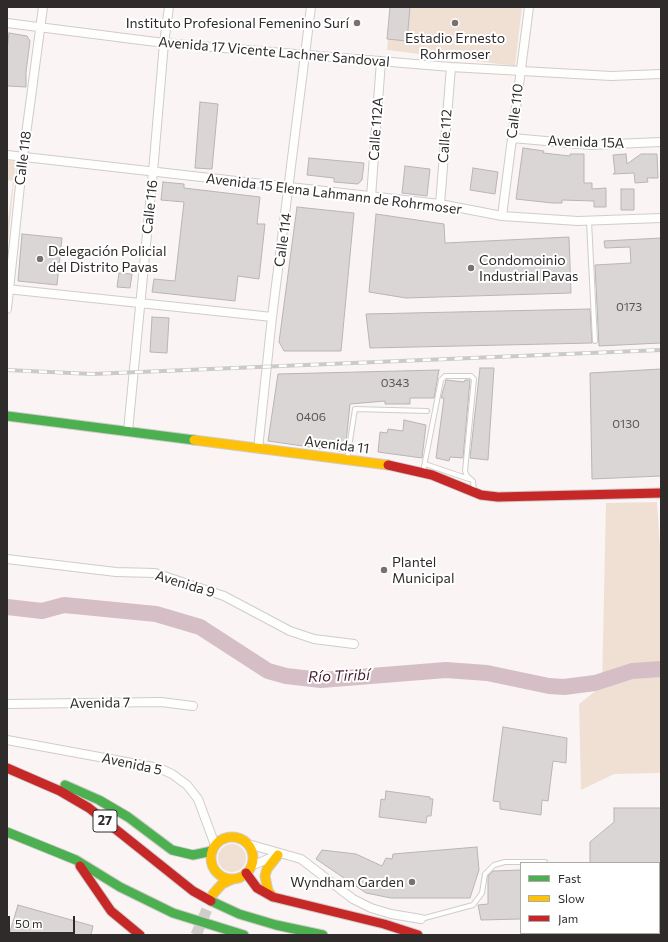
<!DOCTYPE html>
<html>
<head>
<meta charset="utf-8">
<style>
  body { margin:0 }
  #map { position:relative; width:668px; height:942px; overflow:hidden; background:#faf5f4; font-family:Commissioner,sans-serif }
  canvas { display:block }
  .frame { position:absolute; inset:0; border:8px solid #2f2b2b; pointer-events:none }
  .legend { position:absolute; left:520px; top:862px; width:140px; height:72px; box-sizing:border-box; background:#fff; border:1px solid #acaaaa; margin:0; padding:5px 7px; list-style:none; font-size:12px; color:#2f2b2b }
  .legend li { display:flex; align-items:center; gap:8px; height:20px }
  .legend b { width:20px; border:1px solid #acaaaa }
  .scale { position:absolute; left:8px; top:916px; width:67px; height:18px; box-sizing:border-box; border:2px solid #2f2b2b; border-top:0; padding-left:5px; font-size:12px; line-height:14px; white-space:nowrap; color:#2f2b2b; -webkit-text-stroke:3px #fff; paint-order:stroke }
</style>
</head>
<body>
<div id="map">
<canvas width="668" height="942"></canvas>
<div class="frame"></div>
<ul class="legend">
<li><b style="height:5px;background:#4caf50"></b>Fast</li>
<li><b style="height:5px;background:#ffc107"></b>Slow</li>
<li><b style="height:5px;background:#c62828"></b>Jam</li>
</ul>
<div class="scale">50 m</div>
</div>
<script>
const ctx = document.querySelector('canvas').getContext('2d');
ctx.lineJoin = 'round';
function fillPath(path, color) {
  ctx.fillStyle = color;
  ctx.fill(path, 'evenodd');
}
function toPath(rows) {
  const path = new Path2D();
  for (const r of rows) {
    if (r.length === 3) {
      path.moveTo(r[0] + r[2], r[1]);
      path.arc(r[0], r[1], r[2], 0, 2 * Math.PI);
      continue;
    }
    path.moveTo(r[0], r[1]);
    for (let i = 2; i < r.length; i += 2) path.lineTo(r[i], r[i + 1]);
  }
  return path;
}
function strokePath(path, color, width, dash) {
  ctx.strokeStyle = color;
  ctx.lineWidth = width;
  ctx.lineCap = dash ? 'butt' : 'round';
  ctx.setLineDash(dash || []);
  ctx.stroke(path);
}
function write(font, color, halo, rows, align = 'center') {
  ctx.font = font + ' Commissioner,sans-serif';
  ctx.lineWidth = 4;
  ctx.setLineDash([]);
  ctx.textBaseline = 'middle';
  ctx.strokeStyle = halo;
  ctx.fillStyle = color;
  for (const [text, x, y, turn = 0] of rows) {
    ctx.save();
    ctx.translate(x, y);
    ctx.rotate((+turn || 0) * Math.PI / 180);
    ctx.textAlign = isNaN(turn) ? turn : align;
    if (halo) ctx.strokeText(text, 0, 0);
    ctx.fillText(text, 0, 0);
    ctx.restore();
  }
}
const green = toPath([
  [391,7,522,7,515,66,387,50],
  [7,160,16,162,7,252,7,228,13,181,7,180],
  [657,502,661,564,661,773,614,774,581,790,579,704,602,686,606,503],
  [232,858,14]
]);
const river = toPath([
  [7,607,42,611,64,605,156,614,200,627,268,671,286,676,321,680,446,670,487,673,549,686,564,687,595,683,632,671,661,669]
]);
const building = toPath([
  [390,7,410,7,407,41,387,39,390,7],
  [9,33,27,36,30,41,26,72,26,87,7,86,7,50,9,33],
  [200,102,218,104,212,169,195,168,200,102],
  [523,148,544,151,543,153,570,156,570,154,584,154,584,183,592,183,592,189,606,188,606,207,594,207,594,201,562,200,562,203,552,203,516,199,523,148],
  [626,154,627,164,641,154,657,154,658,178,647,178,648,182,635,183,634,173,613,174,615,173,613,155,626,154],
  [309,158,364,163,362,180,358,184,334,182,334,178,307,175,309,158],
  [405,166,430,169,427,196,402,193,405,166],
  [473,168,498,172,495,194,470,190,473,168],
  [163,182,184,184,184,188,260,197,257,224,265,224,259,279,238,276,235,301,152,292,154,279,175,281,184,202,161,200,163,182],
  [621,189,634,189,634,210,621,210,621,189],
  [297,207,354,213,341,351,284,351,279,342,297,207],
  [376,214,444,224,445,243,569,237,571,293,406,298,369,292,376,214],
  [22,234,62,238,57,285,18,281,22,234],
  [661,238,661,343,599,346,595,265,631,263,630,247,605,248,604,241,661,238],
  [119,273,132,274,130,288,117,287,119,273],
  [590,309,592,343,370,348,366,314,590,309],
  [152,317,169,318,167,353,150,352,152,317],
  [480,368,494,368,488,460,470,458,480,368],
  [661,369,661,476,592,479,590,373,661,369],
  [439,370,434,398,410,398,410,404,385,404,385,401,350,404,345,452,268,441,278,374,439,370],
  [446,380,464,382,465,380,470,380,463,458,450,457,449,461,436,458,444,398,441,398,446,380],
  [404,420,426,425,422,458,378,452,380,432,387,433,388,429,403,431,404,420],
  [503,727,567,738,566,763,553,761,548,801,542,800,541,815,500,809,500,802,493,801,503,727],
  [386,791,430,797,430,799,433,799,431,816,427,816,426,823,379,817,381,799,385,800,386,791],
  [614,808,661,808,661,863,590,863,590,842,614,822,614,808],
  [477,847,479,870,470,898,391,898,366,893,316,859,322,850,356,854,382,866,386,858,392,859,393,854,477,847],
  [521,870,521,919,481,920,478,905,488,904,488,876,493,871,521,870],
  [18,905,93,926,91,935,9,935,18,905]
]);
const secondaryTunnel = toPath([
  [196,935,213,895]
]);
const lane = toPath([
  [589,221,595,341],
  [347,460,355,409,427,411],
  [425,464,469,479],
  [423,472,441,380,445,376,471,376,474,379,465,471,467,476,473,481,474,490],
  [421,919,473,905,482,893,485,874,494,865,505,862,545,862]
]);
const street = toPath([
  [7,23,164,43,451,67,611,76,661,74],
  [512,138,591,145,661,142],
  [7,155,440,204,502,216,578,221,661,218],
  [371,197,381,61],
  [440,204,451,67],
  [502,216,529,7],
  [7,289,272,317],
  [7,309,23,157,43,7],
  [128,431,153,172,164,43,169,7],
  [258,449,272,317,311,7],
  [7,559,116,572,155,573,224,596,290,631,314,639,354,644],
  [7,704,161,702,193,706],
  [7,740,159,768,172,774,187,785,198,799,215,845],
  [248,844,301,859,353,899,371,908,391,914,421,919],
  [251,866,275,856]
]);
const fast = toPath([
  [7,416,194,440],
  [65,785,99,800,128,817,172,850,193,855,212,851],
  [7,832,76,860,120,887,173,913,244,935],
  [211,901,239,914,276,925,323,935]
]);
const slow = toPath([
  [194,440,388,465],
  [232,858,21],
  [213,894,222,884,233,879],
  [273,897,268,891,265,876,267,869,278,855]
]);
const jam = toPath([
  [388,465,432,475,481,495,498,497,661,493],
  [7,768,60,791,89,808,193,891,211,901],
  [80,866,111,911,140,935],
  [246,873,257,888,273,897,384,924,418,935]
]);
const rail = toPath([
  [7,370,92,374,661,350]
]);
const markers = [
  [357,23,4,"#767271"],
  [455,23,4,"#767271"],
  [40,259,4,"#767271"],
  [471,268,4,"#767271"],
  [384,570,4,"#767271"],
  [412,882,4,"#767271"]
];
const numberNames = [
  ["0173",629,307],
  ["0343",395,383],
  ["0406",311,417],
  ["0130",626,424]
];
const shields = [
  [105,821,24]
];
const shieldNames = [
  ["27",105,821]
];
const poiNames = [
  ["Instituto Profesional Femenino Surí",349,23,"right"],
  ["Estadio Ernesto",455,38,"center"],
  ["Rohrmoser",455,54,"center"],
  ["Delegación Policial",48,251],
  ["del Distrito Pavas",48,267],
  ["Condomoinio",479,260],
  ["Industrial Pavas",479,276],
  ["Plantel",392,562],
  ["Municipal",392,578],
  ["Wyndham Garden",404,882,"right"]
];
const streetNames = [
  ["Avenida 17 Vicente Lachner Sandoval",274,52,5],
  ["Calle 110",515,111,-83],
  ["Calle 112A",376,129,-86],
  ["Calle 112",445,136,-86],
  ["Avenida 15A",586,142,2],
  ["Calle 118",23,158,-83],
  ["Avenida 15 Elena Lahmann de Rohrmoser",334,194,7],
  ["Calle 116",150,207,-84],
  ["Calle 114",283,240,-82],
  ["Avenida 11",337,445,7],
  ["Avenida 9",185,584,17],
  ["Avenida 7",100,703,-1],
  ["Avenida 5",132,764,12]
];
const waterNames = [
  ["Río Tiribí",339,676,-2]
];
fillPath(green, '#f0e0d4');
strokePath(river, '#d6bec7', 16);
fillPath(building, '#dad6d5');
strokePath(building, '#b9b5b4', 1);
strokePath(secondaryTunnel, '#d1cdcc', 11, [11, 5.5]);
strokePath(lane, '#d0cccb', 6);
strokePath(street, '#d0cccb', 10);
strokePath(fast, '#d0cccb', 11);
strokePath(slow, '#d0cccb', 11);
strokePath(jam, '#d0cccb', 11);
strokePath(lane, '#fefefd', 4);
strokePath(street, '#fefefd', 8);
strokePath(fast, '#4caf50', 9);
strokePath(slow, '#ffc107', 9);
strokePath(jam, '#c62828', 9);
strokePath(rail, '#cbcaca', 4);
strokePath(rail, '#fff', 2.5, [8]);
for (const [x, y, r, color] of markers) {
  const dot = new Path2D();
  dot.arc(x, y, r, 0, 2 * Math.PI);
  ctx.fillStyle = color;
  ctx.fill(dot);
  strokePath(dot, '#fff', 1.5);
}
write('12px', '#5a5656', null, numberNames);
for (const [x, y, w] of shields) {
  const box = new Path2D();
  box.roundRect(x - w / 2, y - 11, w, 22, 3);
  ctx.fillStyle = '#fff';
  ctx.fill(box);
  strokePath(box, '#2f2b2b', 1);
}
write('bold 13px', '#2f2b2b', null, shieldNames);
write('14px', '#2f2b2b', '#fff', poiNames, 'left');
write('14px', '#2f2b2b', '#fff', streetNames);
write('italic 15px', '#451a30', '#fff', waterNames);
</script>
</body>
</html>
